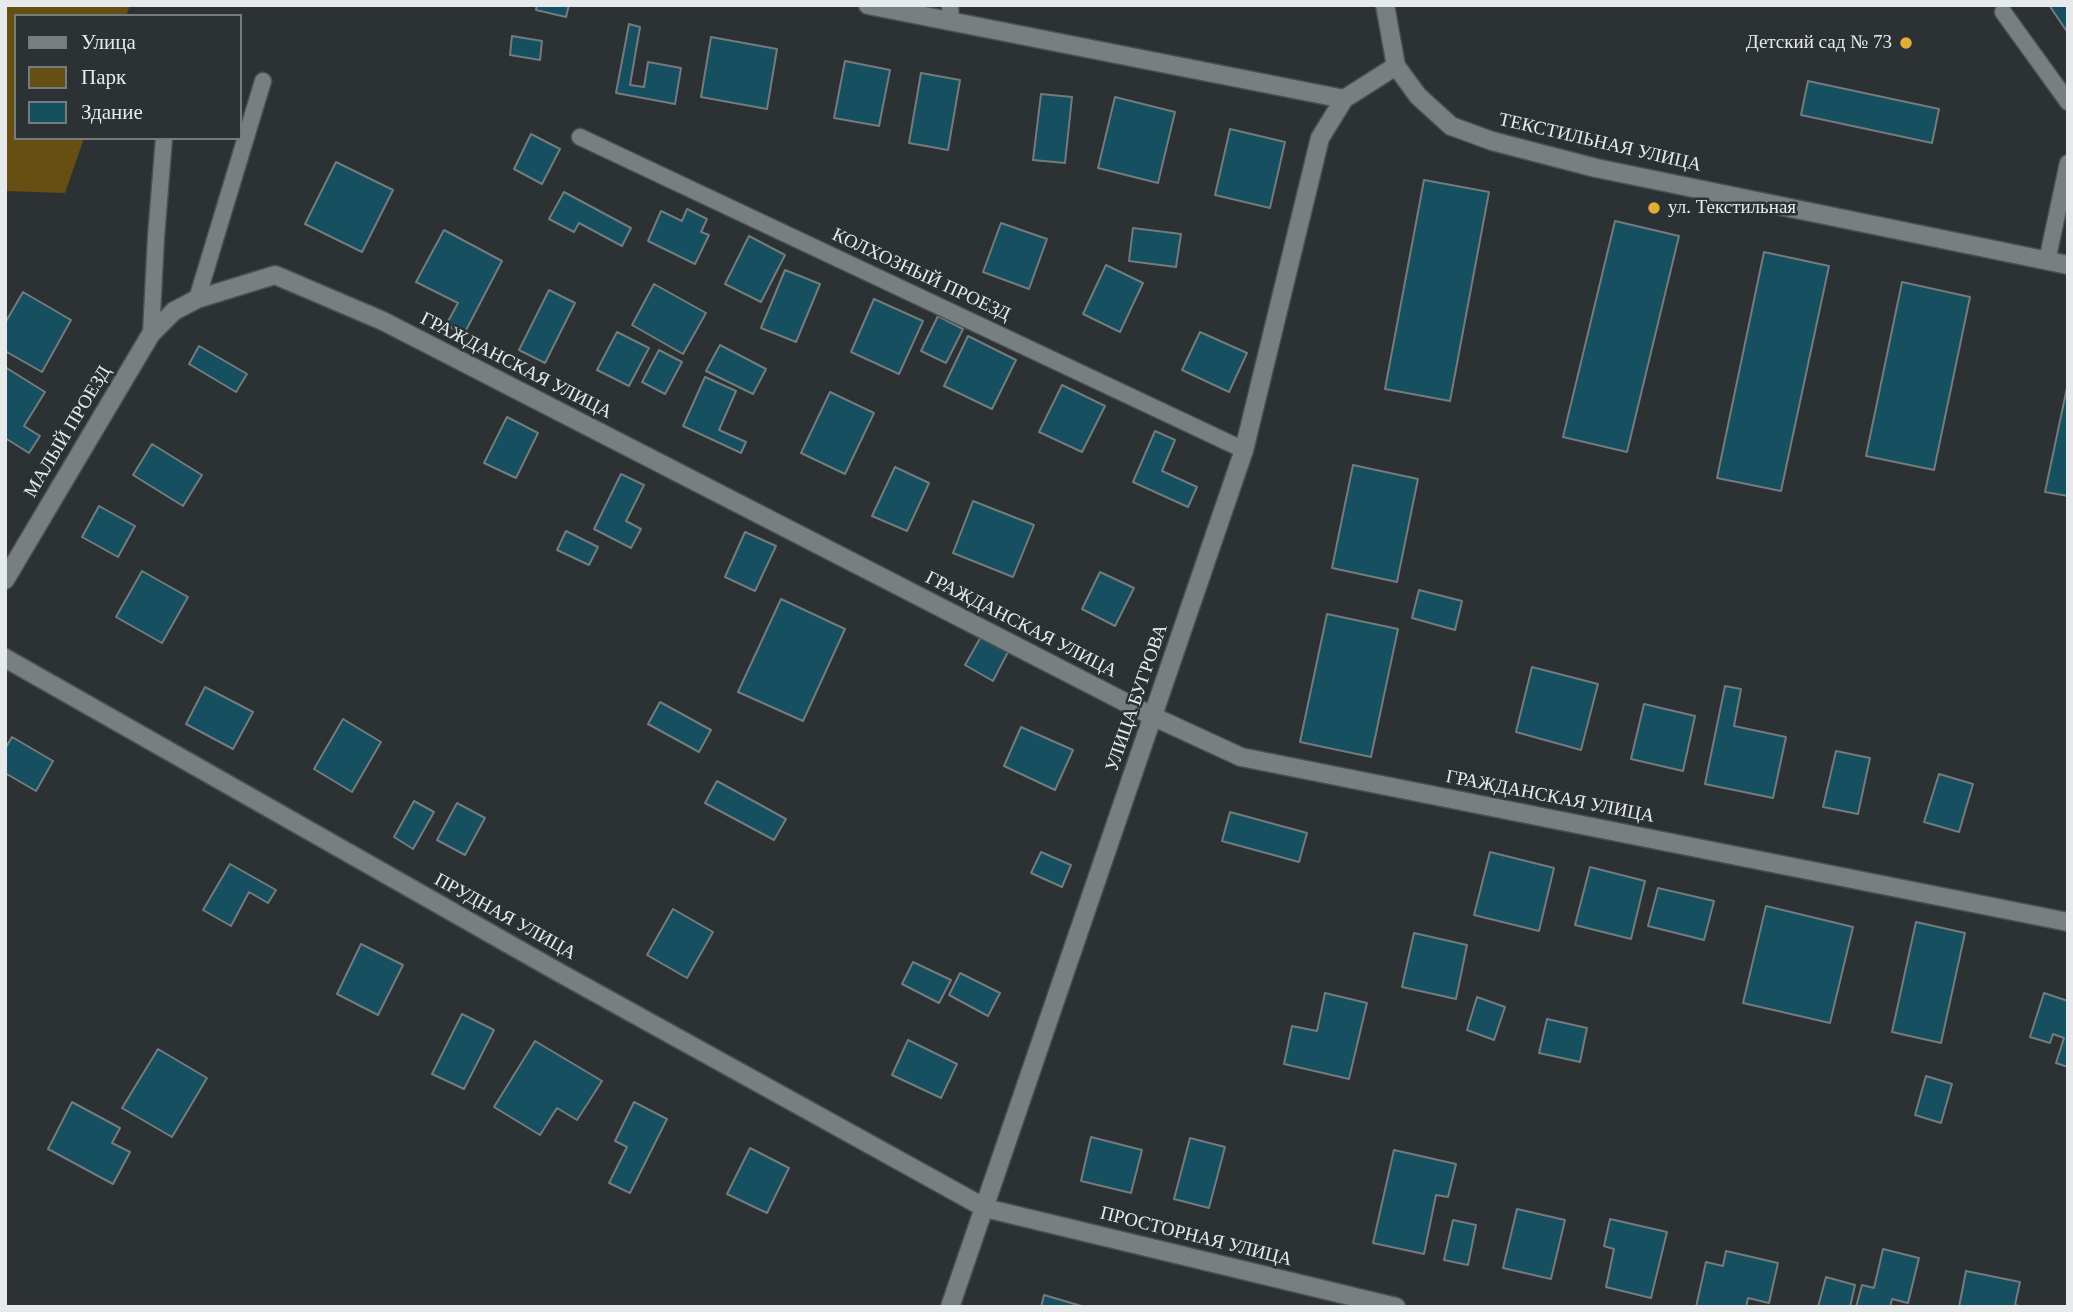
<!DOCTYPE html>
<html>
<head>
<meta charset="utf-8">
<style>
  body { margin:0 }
  #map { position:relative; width:2073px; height:1312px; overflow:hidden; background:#2c3234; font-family:Georgia,serif }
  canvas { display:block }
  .frame { position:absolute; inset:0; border:7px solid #e6eaeb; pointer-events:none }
  .legend { position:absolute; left:14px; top:14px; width:228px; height:126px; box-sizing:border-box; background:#2c3234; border:2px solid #767c7d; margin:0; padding:9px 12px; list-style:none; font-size:21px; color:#e6eaeb }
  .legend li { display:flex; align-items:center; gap:14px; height:35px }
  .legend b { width:35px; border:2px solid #767c7d }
</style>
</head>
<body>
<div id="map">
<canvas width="2073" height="1312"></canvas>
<div class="frame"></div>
<ul class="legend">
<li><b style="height:9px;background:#787f81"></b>Улица</li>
<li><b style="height:19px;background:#674e12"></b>Парк</li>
<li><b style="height:19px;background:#164f5f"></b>Здание</li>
</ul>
</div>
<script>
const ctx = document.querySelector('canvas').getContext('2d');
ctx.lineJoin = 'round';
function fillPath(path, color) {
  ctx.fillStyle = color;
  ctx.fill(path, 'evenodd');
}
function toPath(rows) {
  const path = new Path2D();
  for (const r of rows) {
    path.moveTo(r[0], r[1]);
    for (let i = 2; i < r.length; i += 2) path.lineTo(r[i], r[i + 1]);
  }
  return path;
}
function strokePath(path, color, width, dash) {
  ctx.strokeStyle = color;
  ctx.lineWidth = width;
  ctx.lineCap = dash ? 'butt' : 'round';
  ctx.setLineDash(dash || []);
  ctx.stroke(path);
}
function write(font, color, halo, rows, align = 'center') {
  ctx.font = font + ' Georgia,serif';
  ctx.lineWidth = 5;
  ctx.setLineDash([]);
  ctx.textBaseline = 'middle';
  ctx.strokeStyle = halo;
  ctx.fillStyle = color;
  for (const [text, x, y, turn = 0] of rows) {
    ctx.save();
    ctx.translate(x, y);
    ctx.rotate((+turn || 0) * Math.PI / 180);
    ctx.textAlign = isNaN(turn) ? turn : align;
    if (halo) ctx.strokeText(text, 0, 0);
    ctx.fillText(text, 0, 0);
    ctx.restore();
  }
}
const green = toPath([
  [5,5,130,5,126,16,16,16,16,138,84,138,65,193,5,191]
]);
const building = toPath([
  [537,5,569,5,566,17,536,10,537,5],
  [2049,5,2068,5,2068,33,2049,5],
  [629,24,640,27,630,85,644,87,648,62,681,68,675,104,616,93,629,24],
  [512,36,542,41,540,60,510,55,512,36],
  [711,37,777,49,767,109,701,97,711,37],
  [845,61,890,70,879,126,834,118,845,61],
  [921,73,960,80,948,150,909,143,921,73],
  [1808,81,1939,109,1932,143,1801,115,1808,81],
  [1041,94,1072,97,1065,163,1033,160,1041,94],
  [1115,97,1175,112,1158,183,1098,168,1115,97],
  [1230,129,1285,142,1270,208,1215,195,1230,129],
  [531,134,560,149,542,184,514,169,531,134],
  [336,162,393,190,362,252,305,224,336,162],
  [1424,180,1489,192,1450,401,1385,389,1424,180],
  [564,192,631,228,622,246,579,223,574,232,549,219,564,192],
  [687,209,707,219,701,232,709,235,695,264,648,241,661,211,682,221,687,209],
  [1615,221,1679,236,1627,452,1563,437,1615,221],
  [1001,223,1047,239,1029,289,983,272,1001,223],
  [1133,228,1181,234,1176,267,1129,261,1133,228],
  [444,230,502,261,464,334,446,325,458,303,416,282,444,230],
  [749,236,785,255,761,302,725,284,749,236],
  [1764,252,1829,266,1781,491,1717,478,1764,252],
  [1106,265,1143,283,1120,332,1083,314,1106,265],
  [785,270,820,284,796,342,761,328,785,270],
  [1902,282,1970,297,1934,470,1866,456,1902,282],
  [654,284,706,313,683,354,632,325,654,284],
  [549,290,575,303,545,363,519,350,549,290],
  [23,292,71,320,42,372,5,351,5,323,23,292],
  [874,299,923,321,899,374,851,352,874,299],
  [938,316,963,329,946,363,921,351,938,316],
  [617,332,649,348,629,386,597,370,617,332],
  [1200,332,1247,353,1229,392,1182,370,1200,332],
  [968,336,1016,360,992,409,944,386,968,336],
  [720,345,766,369,753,394,706,371,720,345],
  [199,346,247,374,236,392,189,364,199,346],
  [659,350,682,362,665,394,642,382,659,350],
  [5,367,45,392,24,426,40,436,29,453,5,438,5,367],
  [705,377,736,391,719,430,746,442,741,453,683,426,705,377],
  [2068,383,2068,496,2045,492,2068,383],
  [1062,385,1105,406,1082,452,1039,432,1062,385],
  [830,392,874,413,845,474,801,453,830,392],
  [507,417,538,433,516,478,484,463,507,417],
  [1155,431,1175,440,1162,471,1197,487,1188,507,1133,482,1155,431],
  [152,444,202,475,183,506,133,475,152,444],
  [1353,465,1418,479,1397,582,1332,568,1353,465],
  [895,467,929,483,907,531,872,516,895,467],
  [621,474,644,485,626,521,641,529,631,548,594,529,621,474],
  [973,501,1034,525,1013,577,953,553,973,501],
  [99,506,135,526,118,557,82,537,99,506],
  [566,531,598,547,589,565,557,550,566,531],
  [745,532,776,546,755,591,725,577,745,532],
  [142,571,188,597,162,643,116,617,142,571],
  [1100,572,1134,588,1115,626,1082,609,1100,572],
  [1419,590,1462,601,1455,630,1412,618,1419,590],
  [781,599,845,629,803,721,738,692,781,599],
  [1327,614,1398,629,1371,757,1300,742,1327,614],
  [982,635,1009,650,993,681,965,665,982,635],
  [1532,667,1598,684,1581,750,1516,732,1532,667],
  [1725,686,1741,689,1734,726,1786,737,1773,798,1705,784,1725,686],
  [205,687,253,712,233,749,186,724,205,687],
  [660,702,711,730,699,752,648,724,660,702],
  [1644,704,1695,716,1683,771,1631,759,1644,704],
  [343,719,381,742,352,792,314,769,343,719],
  [1021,727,1073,750,1055,790,1004,766,1021,727],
  [12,737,53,761,36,791,5,773,5,749,12,737],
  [1836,751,1870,758,1858,814,1823,807,1836,751],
  [1939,774,1973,784,1959,832,1924,822,1939,774],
  [717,781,786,819,774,840,705,803,717,781],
  [414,801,434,812,413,849,394,837,414,801],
  [457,803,485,818,465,855,437,840,457,803],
  [1230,812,1307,833,1299,862,1222,841,1230,812],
  [1041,852,1071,865,1062,887,1031,873,1041,852],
  [1490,852,1554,868,1539,931,1474,915,1490,852],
  [230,864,276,890,268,903,249,892,231,926,203,910,230,864],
  [1590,867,1645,881,1631,939,1575,925,1590,867],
  [1658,888,1714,901,1704,940,1648,926,1658,888],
  [1766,906,1853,927,1830,1023,1743,1003,1766,906],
  [673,909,713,932,687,978,647,955,673,909],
  [1916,922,1965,933,1941,1043,1892,1032,1916,922],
  [1414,933,1467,945,1456,999,1402,987,1414,933],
  [361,944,403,965,378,1015,337,994,361,944],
  [913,962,951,980,939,1003,902,984,913,962],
  [960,973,1000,993,988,1016,949,995,960,973],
  [1325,993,1367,1003,1349,1079,1284,1064,1292,1026,1317,1031,1325,993],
  [2044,993,2068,1001,2068,1067,2056,1063,2064,1038,2053,1034,2050,1043,2030,1037,2044,993],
  [1477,997,1505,1007,1494,1040,1467,1030,1477,997],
  [462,1014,494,1030,464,1089,432,1074,462,1014],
  [1547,1019,1587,1028,1580,1062,1539,1053,1547,1019],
  [908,1040,957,1064,941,1098,892,1075,908,1040],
  [535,1041,602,1081,577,1120,557,1108,540,1135,494,1107,535,1041],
  [158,1049,207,1078,172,1137,122,1108,158,1049],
  [1926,1076,1952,1084,1941,1123,1915,1115,1926,1076],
  [72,1102,120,1128,112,1143,130,1152,113,1184,48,1149,72,1102],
  [634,1102,667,1119,630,1193,609,1183,627,1147,615,1141,634,1102],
  [1091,1137,1142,1150,1131,1193,1081,1181,1091,1137],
  [1190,1138,1225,1147,1209,1208,1174,1199,1190,1138],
  [750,1148,789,1168,767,1213,727,1194,750,1148],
  [1394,1150,1456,1164,1448,1197,1436,1195,1424,1254,1373,1243,1394,1150],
  [1517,1209,1565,1220,1551,1279,1503,1268,1517,1209],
  [1610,1219,1667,1232,1651,1298,1606,1287,1614,1249,1604,1246,1610,1219],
  [1453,1220,1476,1225,1468,1265,1444,1260,1453,1220],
  [1883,1249,1919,1258,1908,1303,1892,1299,1890,1307,1856,1307,1862,1285,1874,1288,1883,1249],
  [1726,1251,1778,1263,1769,1303,1748,1298,1746,1307,1696,1307,1706,1262,1723,1266,1726,1251],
  [1966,1271,2020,1282,2015,1305,2024,1307,1959,1307,1966,1271],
  [1826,1277,1855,1285,1850,1307,1818,1307,1826,1277],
  [1044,1295,1085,1307,1041,1307,1044,1295]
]);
const service = toPath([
  [950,5,951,22],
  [2003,12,2068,102],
  [580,137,1244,450],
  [2047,261,2068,163],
  [197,299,263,81],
  [151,334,156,237,164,138]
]);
const minor = toPath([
  [868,5,1344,99,1396,66],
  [5,580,151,334,174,311,197,299,275,275,383,321,1152,716,1241,757,2068,922],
  [5,658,560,973,985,1208,1396,1307],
  [950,1307,1244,450,1320,138,1344,99]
]);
const tertiary = toPath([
  [1385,5,1396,66,1418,96,1451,126,1492,141,1596,168,2068,265]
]);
const markers = [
  [1906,43,7,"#e2af34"],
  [1654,208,7,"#e2af34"]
];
const poiNames = [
  ["Детский сад № 73",1892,43],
  ["ул. Текстильная",1668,208,"left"]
];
const streetNames = [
  ["ТЕКСТИЛЬНАЯ УЛИЦА",1600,143,13],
  ["КОЛХОЗНЫЙ ПРОЕЗД",921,275,25],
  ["ГРАЖДАНСКАЯ УЛИЦА",516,366,27],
  ["МАЛЫЙ ПРОЕЗД",68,432,-59],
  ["ГРАЖДАНСКАЯ УЛИЦА",1021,625,27],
  ["УЛИЦА БУГРОВА",1137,698,-71],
  ["ГРАЖДАНСКАЯ УЛИЦА",1550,797,11],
  ["ПРУДНАЯ УЛИЦА",505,917,29],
  ["ПРОСТОРНАЯ УЛИЦА",1196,1237,14]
];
fillPath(green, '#674e12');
fillPath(building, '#164f5f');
strokePath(building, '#747b7d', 2);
strokePath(service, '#4b5051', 19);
strokePath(minor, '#4b5051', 21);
strokePath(tertiary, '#4b5051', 21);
strokePath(service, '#787f81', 16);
strokePath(minor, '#787f81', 18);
strokePath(tertiary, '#787f81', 18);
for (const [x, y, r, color] of markers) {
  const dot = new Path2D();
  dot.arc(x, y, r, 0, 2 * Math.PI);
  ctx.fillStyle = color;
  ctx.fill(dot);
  strokePath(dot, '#2c3234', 2.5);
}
write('19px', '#e6eaeb', '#2c3234', poiNames, 'right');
write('19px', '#e6eaeb', '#2c3234', streetNames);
</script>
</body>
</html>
